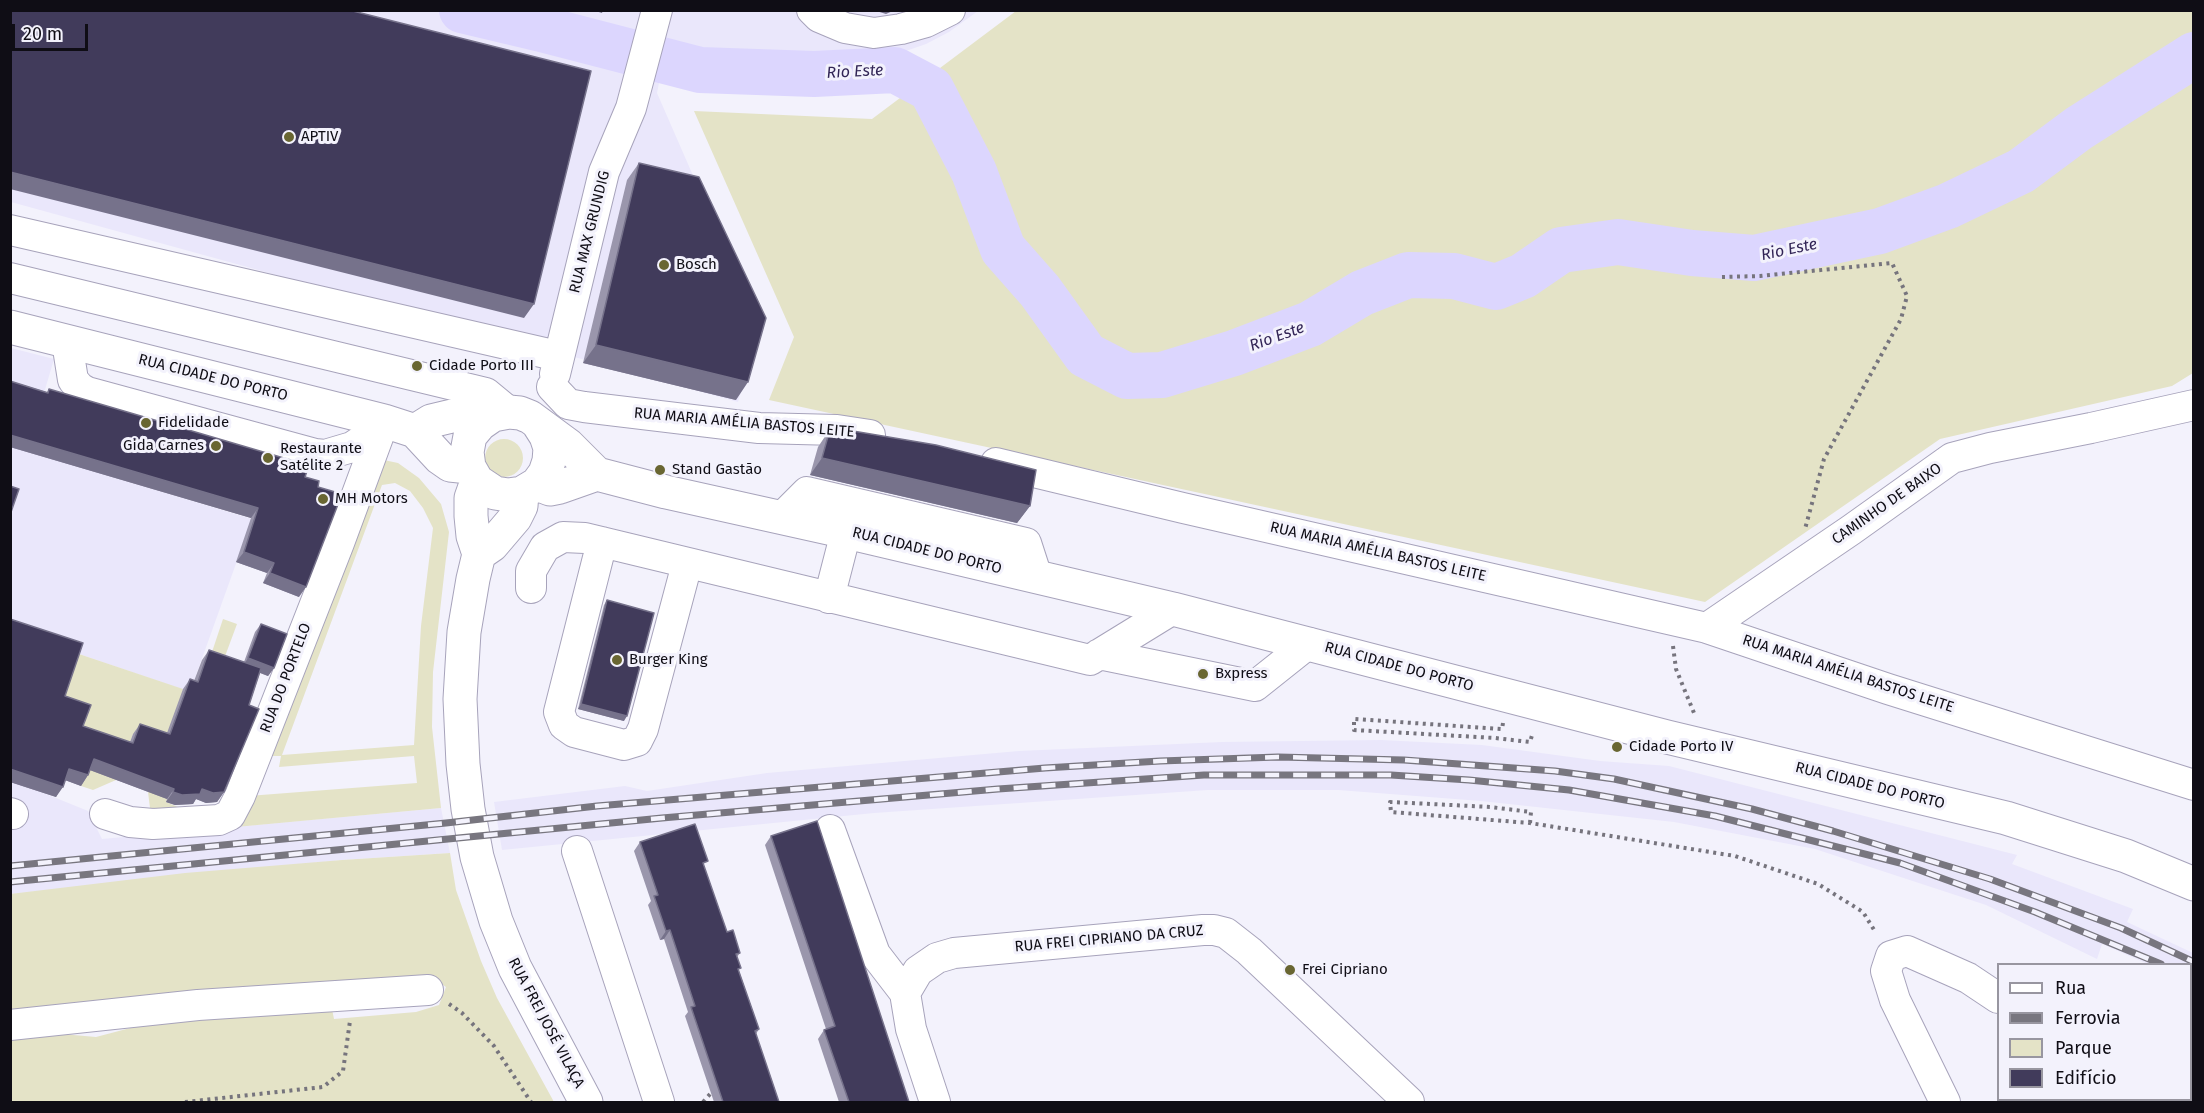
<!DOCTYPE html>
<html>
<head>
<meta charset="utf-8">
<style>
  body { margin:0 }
  #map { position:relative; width:2204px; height:1113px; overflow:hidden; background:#f3f2fc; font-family:"Fira Sans",sans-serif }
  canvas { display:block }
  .frame { position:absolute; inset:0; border:12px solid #0f0d15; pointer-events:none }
  .legend { position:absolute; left:1997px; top:963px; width:195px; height:138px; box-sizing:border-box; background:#f3f2fc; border:2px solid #9896a0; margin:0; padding:8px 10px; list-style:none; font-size:18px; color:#0f0d15 }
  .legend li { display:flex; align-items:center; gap:12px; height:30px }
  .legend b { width:30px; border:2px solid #9896a0 }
  .scale { position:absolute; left:12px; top:24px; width:76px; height:27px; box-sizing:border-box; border:3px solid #0f0d15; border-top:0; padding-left:8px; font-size:18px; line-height:21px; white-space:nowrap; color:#0f0d15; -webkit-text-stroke:4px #f3f2fc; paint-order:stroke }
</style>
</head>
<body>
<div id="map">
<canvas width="2204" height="1113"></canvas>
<div class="frame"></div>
<ul class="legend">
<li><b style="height:8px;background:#fff"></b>Rua</li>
<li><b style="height:8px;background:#78767f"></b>Ferrovia</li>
<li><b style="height:16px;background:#e4e3c7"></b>Parque</li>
<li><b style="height:16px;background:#413b5b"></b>Edifício</li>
</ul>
<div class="scale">20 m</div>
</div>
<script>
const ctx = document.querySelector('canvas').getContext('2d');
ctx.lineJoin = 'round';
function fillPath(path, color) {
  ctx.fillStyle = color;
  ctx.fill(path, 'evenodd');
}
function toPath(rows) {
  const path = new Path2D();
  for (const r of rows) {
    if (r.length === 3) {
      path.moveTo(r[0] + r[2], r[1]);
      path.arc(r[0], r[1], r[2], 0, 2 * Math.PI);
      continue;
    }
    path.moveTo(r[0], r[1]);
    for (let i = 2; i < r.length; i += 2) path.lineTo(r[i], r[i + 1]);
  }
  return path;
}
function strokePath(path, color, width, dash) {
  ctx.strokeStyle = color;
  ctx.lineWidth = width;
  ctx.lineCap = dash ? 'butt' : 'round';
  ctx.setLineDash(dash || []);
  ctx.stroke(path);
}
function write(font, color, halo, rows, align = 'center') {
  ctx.font = font + ' "Fira Sans",sans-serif';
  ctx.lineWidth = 6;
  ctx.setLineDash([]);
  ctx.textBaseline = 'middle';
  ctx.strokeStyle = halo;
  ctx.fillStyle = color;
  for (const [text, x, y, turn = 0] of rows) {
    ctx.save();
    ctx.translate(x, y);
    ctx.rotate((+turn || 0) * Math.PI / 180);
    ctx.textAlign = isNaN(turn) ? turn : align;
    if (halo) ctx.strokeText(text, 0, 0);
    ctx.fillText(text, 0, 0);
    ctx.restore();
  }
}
const built = toPath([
  [10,11,978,11,949,32,926,44,903,52,876,54,793,54,666,48,657,93,760,329,738,402,11,202],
  [11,348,54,359,27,451,252,519,190,692,76,653,29,787,88,811,102,839,441,808,450,853,342,860,11,894],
  [1381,740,1482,745,1600,761,1669,766,2017,855,2012,864,2133,909,2127,922,2193,953,2193,985,2191,984,2190,964,2148,964,2102,944,2097,959,1986,905,1815,849,1674,822,1481,801,1338,790,1208,790,874,813,502,850,494,802,625,786,647,791,767,773,1019,751,1222,742]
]);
const green = toPath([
  [1016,11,2193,11,2193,373,2172,386,1940,439,1705,602,769,400,794,337,694,111,872,119],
  [504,458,19],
  [379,459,398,463,419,478,441,504,449,532,433,672,432,727,441,808,236,827,248,796,417,783,414,756,279,767,281,756,263,756],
  [395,483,410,491,423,508,433,528,421,626,414,745,282,755,382,485],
  [223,619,237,624,224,659,211,655],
  [76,653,183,689,174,783,166,802,190,812,151,816,148,792,165,745,133,734,116,780,93,790,81,786,95,743,58,706],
  [450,853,456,890,481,961,497,998,554,1102,11,1102,11,1039,62,1034,96,1037,157,1021,331,1004,334,1019,416,1012,439,1005,446,987,432,977,11,1015,10,894,185,873,342,860]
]);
const river = toPath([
  [462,10,542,29,700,70,814,74,895,70,931,89,974,172,1003,249,1040,291,1086,355,1127,376,1162,375,1234,353,1310,324,1362,293,1408,275,1454,276,1496,287,1523,276,1561,250,1618,242,1692,253,1754,258,1880,231,1948,206,2021,171,2079,128,2194,55]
]);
const path = toPath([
  [1722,277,1760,276,1892,263,1907,296,1901,319,1824,459,1805,529],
  [1673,646,1676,669,1694,713],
  [1503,723,1502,729,1354,719,1354,730,1495,738,1530,742,1533,732],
  [1530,823,1531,812,1490,807,1390,802,1391,812,1530,823,1735,856,1818,884,1863,912,1876,933],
  [449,1004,462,1013,494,1046,531,1102],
  [185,1102,323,1087,343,1071,350,1021],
  [703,1102,712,1092]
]);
const minor = toPath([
  [812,10,819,17,845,28,874,33,901,29,926,22,950,10],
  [10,230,558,356],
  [10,278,486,393,509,412],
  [67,342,73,380,80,388,87,392,315,454,325,455,352,447,364,439,383,422],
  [555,374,604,172,631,108,657,10],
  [552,387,568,404,584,407,759,428,837,430,870,435],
  [996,463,1183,508,1707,628,1888,689,2194,785],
  [781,518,807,492,1026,543,1037,577],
  [602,542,559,712,564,725,574,732,624,745,637,741,643,729,687,564],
  [531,588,531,571,545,547,563,537,585,538,1090,660,1173,609],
  [829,598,846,532],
  [1707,628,1851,530,1952,458,1990,448,2091,428,2194,405],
  [1099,654,1255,686,1309,643],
  [10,813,13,814],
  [105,814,130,822,153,824,219,820,230,815,240,796,339,543,384,421],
  [830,830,875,954,905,993,911,1029,935,1102],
  [577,851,659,1102],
  [905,993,918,971,937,958,954,953,1203,930,1214,930,1226,933,1249,951,1409,1102],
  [10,1025,198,1005,428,990],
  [2141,1100,2145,1102],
  [1945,1102,1895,1000,1886,971,1891,956,1907,951,1968,978,1998,998]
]);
const major = toPath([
  [10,327,384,421,415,431,440,458,450,465,469,467],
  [493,415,480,424,470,436,467,452,469,467,477,481,495,493,508,495,522,493,537,484,545,473,549,461,550,448,546,436,539,425],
  [415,431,431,421,452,416,493,415,509,412,520,413,530,417,568,445,597,474,666,492,846,532,1173,609,1667,737,2006,818,2126,856,2194,884],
  [477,481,471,498,471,516,473,536,479,554,473,579,464,632,460,699,463,764,468,809,477,857,496,921,515,968,586,1102],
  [537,484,550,489,560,487,597,474],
  [479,554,492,545,515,518,521,506,522,493]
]);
const rail = toPath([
  [10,866,446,823,597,806,1045,768,1160,761,1278,757,1404,760,1555,771,1614,779,1752,809,1833,831,1990,879,2121,928,2194,962],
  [10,882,662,818,998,789,1204,775,1391,775,1469,780,1569,790,1715,816,1900,863,2035,912,2161,964],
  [2190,978,2194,979]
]);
const wall = toPath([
  [639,163,736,400,583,363,627,180],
  [10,381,47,392,49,389,293,466,305,477,299,597,263,583,267,573,236,562,251,518,10,447],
  [830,429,1030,506,1017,523,810,475,818,447],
  [607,600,624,721,578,709,604,605],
  [10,619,65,696,83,726,130,742,133,734,140,724,167,733,183,689,190,679,194,681,202,660,209,650,244,662,255,632,261,624,274,668,268,676,260,673,249,705,224,792,217,802,206,803,196,799,193,804,175,805,166,802,167,799,90,770,88,775,81,786,65,780,56,797,10,782],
  [771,836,909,1102,839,1102,818,1039,824,1030,826,1029,765,845],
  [640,842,704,866,727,932,740,953,737,957,739,971,759,1029,756,1034,779,1102,714,1102,685,1016,688,1012,664,939,660,940,648,905,651,901,634,851]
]);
const shadedWall = toPath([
  [592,10,603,10,602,13],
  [873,10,895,10,886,14],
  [10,172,534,304,524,318,10,189],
  [596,345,748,382,736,400,583,363],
  [10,435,258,508,251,518,10,447],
  [822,458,1030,506,1017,523,810,475],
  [244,552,274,563,267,573,236,562],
  [270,573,306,587,299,597,263,583],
  [248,658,274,668,268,676,243,666],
  [581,704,627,716,624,721,578,709],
  [94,759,174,789,167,799,87,769],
  [10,769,63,787,56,797,10,782],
  [69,769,88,775,81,786,62,779],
  [202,789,224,792,217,802,206,803,196,799,193,804,175,805,166,802,173,792],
  [670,930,664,939,660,940,666,931]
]);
const building = toPath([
  [10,10,349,10,591,71,534,304,10,172,10,10],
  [639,163,699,177,766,318,748,382,596,345,639,163],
  [10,381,48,393,49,389,294,461,293,466,307,471,305,477,319,481,318,487,342,494,306,587,270,573,274,563,244,552,258,508,10,435,10,381],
  [830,429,847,430,936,445,1036,470,1030,506,822,458,830,429],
  [10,486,19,489,10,515,10,486],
  [607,600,654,613,627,716,581,704,607,600],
  [10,619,83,643,65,696,91,705,83,726,133,743,140,724,170,734,190,679,198,682,209,650,261,668,249,705,259,709,224,792,213,793,202,789,200,794,182,795,173,792,174,789,94,759,88,775,69,769,63,787,10,769,10,619],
  [261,624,287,634,274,668,248,658,261,624],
  [817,821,909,1102,849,1102,824,1030,835,1026,771,836,817,821],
  [695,824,708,861,703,863,727,932,733,930,740,953,736,954,741,968,738,969,759,1029,755,1031,779,1102,723,1102,691,1007,695,1006,670,930,666,931,654,896,658,895,640,842,695,824]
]);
const markers = [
  [289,137,6,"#696632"],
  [664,265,6,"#696632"],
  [417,366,6,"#696632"],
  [146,423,6,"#696632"],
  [216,446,6,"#696632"],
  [268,458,6,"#696632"],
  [660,470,6,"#696632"],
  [323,499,6,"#696632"],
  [617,660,6,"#696632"],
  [1203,674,6,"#696632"],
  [1617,747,6,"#696632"],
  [1290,970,6,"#696632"]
];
const poiNames = [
  ["APTIV",301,137],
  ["Bosch",676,265],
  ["Cidade Porto III",429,366],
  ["Fidelidade",158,423],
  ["Gida Carnes",204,446,"right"],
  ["Restaurante",280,449],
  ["Satélite 2",280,466],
  ["Stand Gastāo",672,470],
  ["MH Motors",335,499],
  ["Burger King",629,660],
  ["Bxpress",1215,674],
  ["Cidade Porto IV",1629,747],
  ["Frei Cipriano",1302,970]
];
const streetNames = [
  ["RUA MAX GRUNDIG",590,232,-76],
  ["RUA CIDADE DO PORTO",213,378,14],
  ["RUA MARIA AMÉLIA BASTOS LEITE",744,423,5],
  ["CAMINHO DE BAIXO",1887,504,-35],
  ["RUA CIDADE DO PORTO",927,551,14],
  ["RUA MARIA AMÉLIA BASTOS LEITE",1378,552,13],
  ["RUA CIDADE DO PORTO",1399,667,15],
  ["RUA MARIA AMÉLIA BASTOS LEITE",1848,674,18],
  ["RUA DO PORTELO",286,678,-69],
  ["RUA CIDADE DO PORTO",1870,786,14],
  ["RUA FREI CIPRIANO DA CRUZ",1109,939,-5],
  ["RUA FREI JOSÉ VILAÇA",546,1023,62]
];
const waterNames = [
  ["Rio Este",855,72,-3],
  ["Rio Este",1789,250,-12],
  ["Rio Este",1277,337,-20]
];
fillPath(built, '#eae7fb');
fillPath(green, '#e4e3c7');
strokePath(river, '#dcd6fe', 46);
strokePath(minor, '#a7a3bb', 32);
strokePath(major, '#a7a3bb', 35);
strokePath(path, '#76747d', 4, [3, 4.5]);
strokePath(minor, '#fff', 30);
strokePath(major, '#fff', 33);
strokePath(rail, '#78767f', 7);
strokePath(rail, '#f3f2fc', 4.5, [14]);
fillPath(wall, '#9a96ac');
fillPath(shadedWall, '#76728b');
fillPath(building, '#413b5b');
strokePath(building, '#76728b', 1.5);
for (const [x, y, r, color] of markers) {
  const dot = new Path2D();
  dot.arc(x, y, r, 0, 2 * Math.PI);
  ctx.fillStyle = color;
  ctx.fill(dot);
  strokePath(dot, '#f3f2fc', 2);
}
write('15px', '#0f0d15', '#f3f2fc', poiNames, 'left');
write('15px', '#0f0d15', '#f3f2fc', streetNames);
write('italic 16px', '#322556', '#f3f2fc', waterNames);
</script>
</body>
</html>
